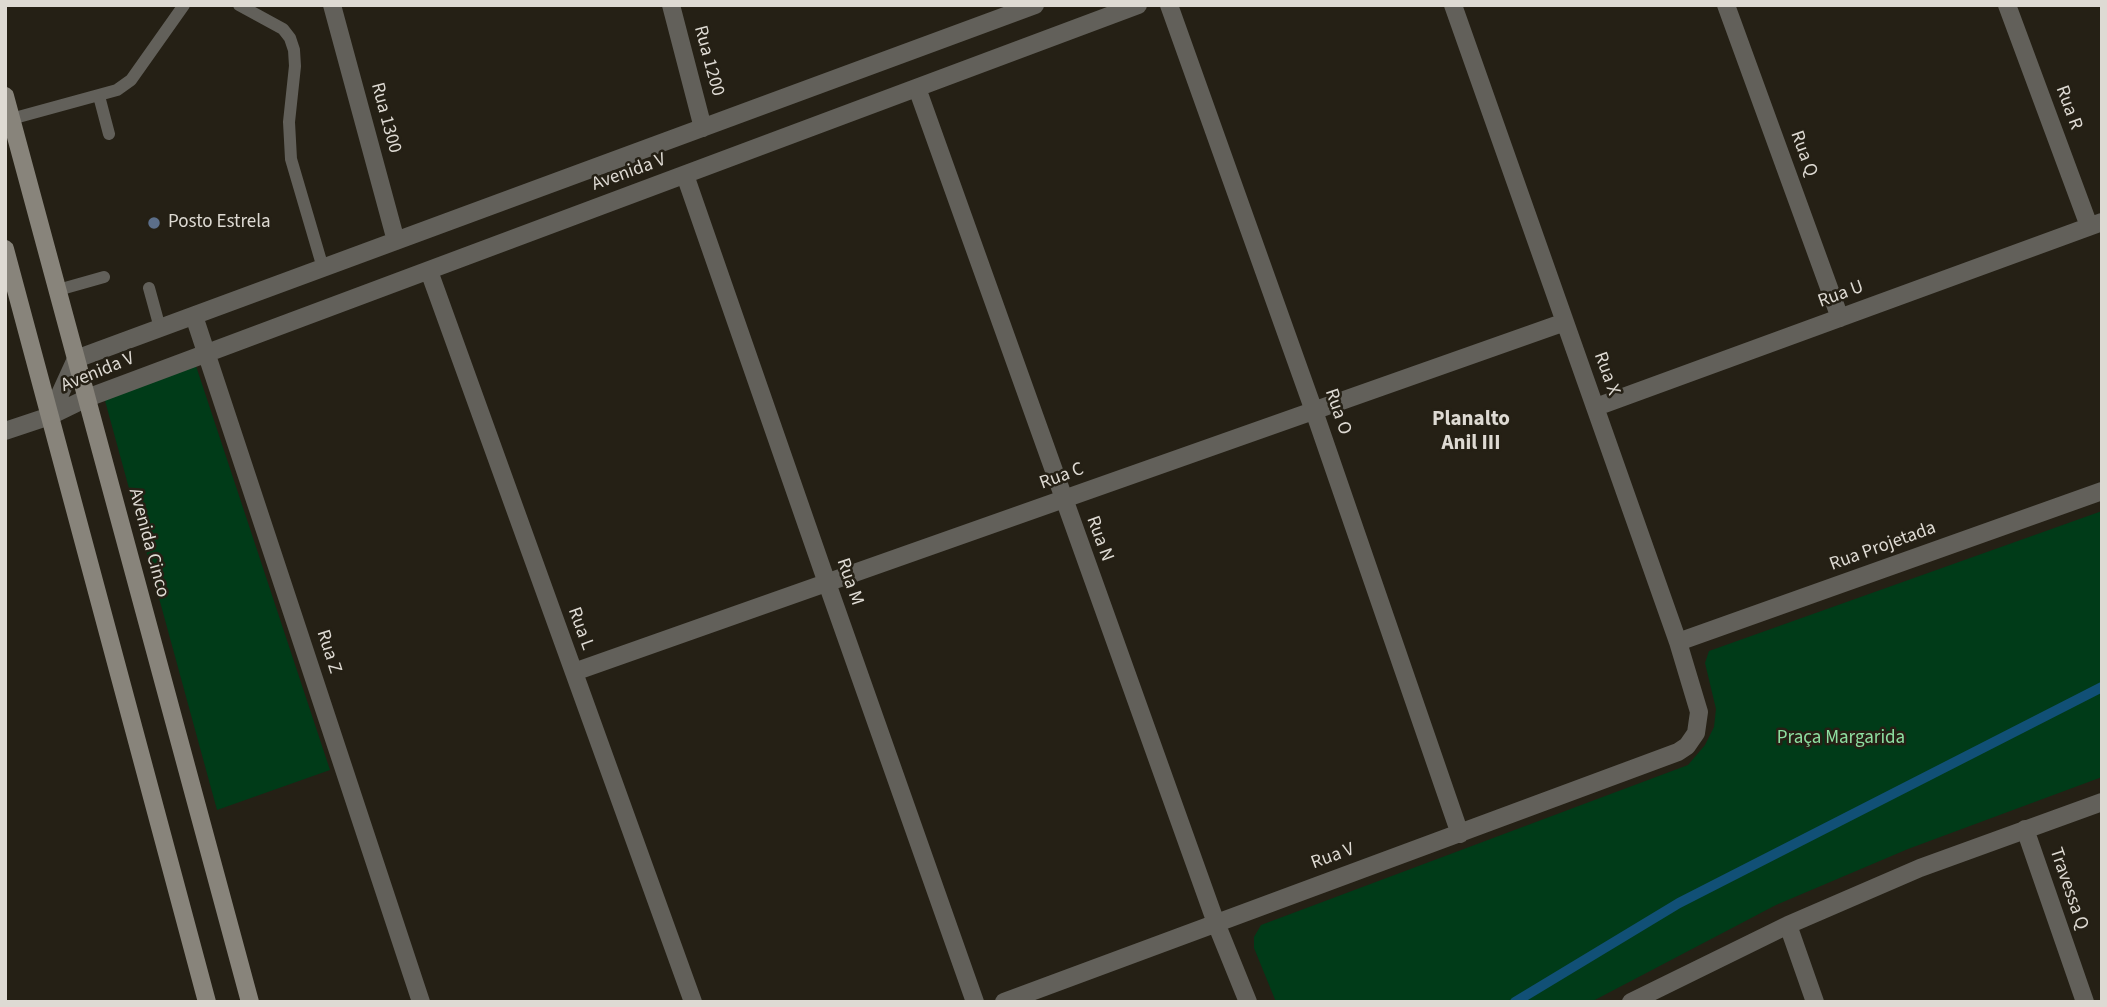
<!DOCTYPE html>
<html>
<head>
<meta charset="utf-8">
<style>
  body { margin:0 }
  #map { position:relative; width:2107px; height:1007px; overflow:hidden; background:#252015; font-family:"Source Sans 3",sans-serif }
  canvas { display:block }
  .frame { position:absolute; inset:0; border:7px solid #dedad3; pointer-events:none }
</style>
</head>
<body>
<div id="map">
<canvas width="2107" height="1007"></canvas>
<div class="frame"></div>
</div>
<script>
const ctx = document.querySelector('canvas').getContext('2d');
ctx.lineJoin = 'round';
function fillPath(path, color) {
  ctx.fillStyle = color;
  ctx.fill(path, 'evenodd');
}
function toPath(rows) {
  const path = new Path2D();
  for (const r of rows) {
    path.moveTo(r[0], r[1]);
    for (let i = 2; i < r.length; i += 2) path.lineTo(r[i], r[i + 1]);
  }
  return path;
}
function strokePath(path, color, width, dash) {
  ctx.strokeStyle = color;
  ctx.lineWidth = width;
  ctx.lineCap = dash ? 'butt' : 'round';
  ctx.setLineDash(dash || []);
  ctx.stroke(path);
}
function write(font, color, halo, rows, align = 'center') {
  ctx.font = font + ' "Source Sans 3",sans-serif';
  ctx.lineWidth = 5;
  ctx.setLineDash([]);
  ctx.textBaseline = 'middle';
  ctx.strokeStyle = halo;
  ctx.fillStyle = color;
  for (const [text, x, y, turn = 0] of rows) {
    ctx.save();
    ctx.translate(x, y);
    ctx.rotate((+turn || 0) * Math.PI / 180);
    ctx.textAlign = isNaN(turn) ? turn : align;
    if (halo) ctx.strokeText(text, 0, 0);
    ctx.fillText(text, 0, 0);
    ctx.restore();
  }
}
const green = toPath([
  [196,366,330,770,217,810,104,397],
  [2102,511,2102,777,1908,849,1776,905,1591,1002,1276,1002,1254,948,1254,937,1261,925,1688,765,1705,745,1714,727,1716,709,1705,663,1709,651]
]);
const stream = toPath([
  [1515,1002,1679,903,2102,687]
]);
const lane = toPath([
  [239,5,283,29,290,38,294,50,295,66,289,122,291,159,323,268],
  [99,96,109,134],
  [11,119,117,90,131,80,184,5],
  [149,288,160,328],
  [58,290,104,277]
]);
const street = toPath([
  [332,5,396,241],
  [671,5,703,128],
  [1169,5,1314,411,1460,834],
  [1726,5,1840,318],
  [2007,5,2089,226],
  [917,88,1216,923,1248,1002],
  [685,175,827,583,975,1002],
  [429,271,693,1002],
  [194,316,421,1002],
  [1596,407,2102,222],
  [50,416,76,359,1035,5],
  [5,431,50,416,87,398,1138,5],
  [1678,642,2102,491],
  [574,672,1565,322],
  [2025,829,2085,1002],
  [1788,925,1815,1002],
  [1004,1002,1678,752,1687,746,1696,733,1699,712,1678,642,1453,5],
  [1631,1002,1788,925,1920,868,2102,802]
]);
const secondary = toPath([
  [5,96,250,1002],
  [5,249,207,1002]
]);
const markers = [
  [154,223,7,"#5c6f8a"]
];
const streetNames = [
  ["Rua 1200",708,61,75],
  ["Rua R",2068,108,70],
  ["Rua 1300",385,118,75],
  ["Rua Q",1803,154,70],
  ["Avenida V",629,173,-20],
  ["Rua U",1841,295,-20],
  ["Avenida V",98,373,-22],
  ["Rua X",1606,374,70],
  ["Rua O",1337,412,71],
  ["Rua C",1062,477,-20],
  ["Rua N",1099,539,70],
  ["Avenida Cinco",148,543,75],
  ["Rua Projetada",1883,547,-20],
  ["Rua M",849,582,71],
  ["Rua L",580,629,70],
  ["Rua Z",328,652,72],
  ["Rua V",1333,857,-20],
  ["Travessa Q",2068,889,71]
];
const poiNames = [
  ["Posto Estrela",168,223]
];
const parkNames = [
  ["Praça Margarida",1841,739]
];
const neighbourhoodNames = [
  ["Planalto",1471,420],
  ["Anil III",1471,444]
];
fillPath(green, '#003b18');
strokePath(stream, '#115076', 10);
strokePath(lane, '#62605a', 12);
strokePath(street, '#62605a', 18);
strokePath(secondary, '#88847b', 18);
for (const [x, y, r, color] of markers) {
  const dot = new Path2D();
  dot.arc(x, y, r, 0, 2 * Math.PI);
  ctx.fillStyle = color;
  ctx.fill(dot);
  strokePath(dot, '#252015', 2.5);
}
write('19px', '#dedad3', '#252015', streetNames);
write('19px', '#dedad3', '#252015', poiNames, 'left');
write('19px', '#8edfa1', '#252015', parkNames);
write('bold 21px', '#dedad3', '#252015', neighbourhoodNames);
</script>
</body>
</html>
